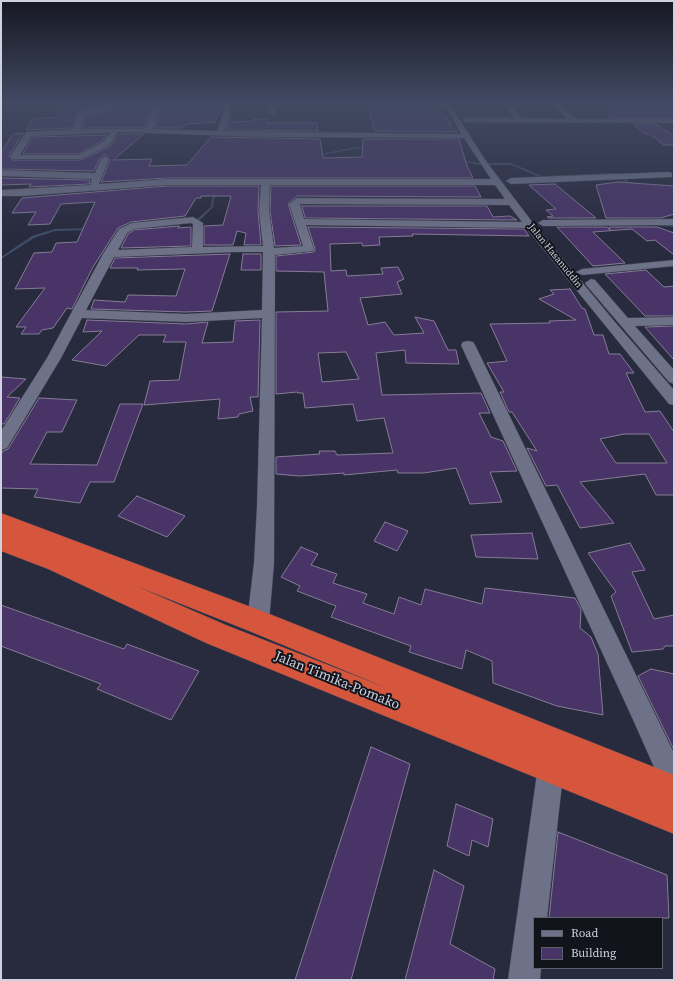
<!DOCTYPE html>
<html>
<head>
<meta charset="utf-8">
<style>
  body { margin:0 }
  #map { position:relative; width:675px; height:981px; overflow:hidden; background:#282a3e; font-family:"Source Serif 4",serif }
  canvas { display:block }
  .frame { position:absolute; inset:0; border:2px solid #cfd1de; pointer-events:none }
  .legend { position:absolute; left:533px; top:917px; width:130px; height:52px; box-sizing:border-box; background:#12141c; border:1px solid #5e606a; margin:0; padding:5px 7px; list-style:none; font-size:12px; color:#cfd1de }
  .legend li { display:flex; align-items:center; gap:8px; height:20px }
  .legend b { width:20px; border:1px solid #5e606a }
</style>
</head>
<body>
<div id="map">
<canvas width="675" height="981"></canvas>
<div class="frame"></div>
<ul class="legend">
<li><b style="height:5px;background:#6e7288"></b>Road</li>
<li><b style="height:11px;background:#493468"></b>Building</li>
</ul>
</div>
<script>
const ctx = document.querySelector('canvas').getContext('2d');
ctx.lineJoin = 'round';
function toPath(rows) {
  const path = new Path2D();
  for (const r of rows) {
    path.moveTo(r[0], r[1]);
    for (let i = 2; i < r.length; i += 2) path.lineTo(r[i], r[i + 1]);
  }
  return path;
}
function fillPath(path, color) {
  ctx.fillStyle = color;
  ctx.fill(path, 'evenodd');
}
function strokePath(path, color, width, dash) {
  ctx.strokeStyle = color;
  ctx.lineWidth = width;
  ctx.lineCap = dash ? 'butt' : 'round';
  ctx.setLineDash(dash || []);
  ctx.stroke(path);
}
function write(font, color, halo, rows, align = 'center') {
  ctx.font = font + ' "Source Serif 4",serif';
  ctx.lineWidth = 4;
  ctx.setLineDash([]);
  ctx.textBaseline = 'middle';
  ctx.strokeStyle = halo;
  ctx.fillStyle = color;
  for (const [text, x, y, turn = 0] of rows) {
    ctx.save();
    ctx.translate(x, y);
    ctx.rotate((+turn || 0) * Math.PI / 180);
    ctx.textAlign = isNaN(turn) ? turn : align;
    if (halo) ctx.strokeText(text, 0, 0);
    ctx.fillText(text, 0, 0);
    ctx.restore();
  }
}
const stream = toPath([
  [355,147,369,148,355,149,317,156,316,155,355,147],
  [459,160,481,163,511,163,542,176,616,173,617,174,616,175,542,178,511,165,481,165,458,161,459,160],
  [225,172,227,173,214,199,213,207,199,221,192,222,192,220,197,219,211,207,212,199,225,172],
  [623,178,625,178,630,183,631,190,629,190,628,184,623,180,623,178],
  [658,224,674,225,674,227,659,226,658,226,658,224],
  [151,226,152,226,152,228,127,232,126,231,151,226],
  [90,228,91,228,91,230,55,231,34,238,1,259,1,257,32,236,55,229,90,228]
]);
const building = toPath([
  [128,103,152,103,144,128,83,128,85,116,102,114,115,107,115,104,128,103],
  [161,103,170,103,168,106,202,107,204,103,221,103,221,107,215,122,187,124,181,128,154,128,160,115,161,103],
  [617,103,622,103,627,106,659,104,674,113,674,118,608,118,608,108,614,107,617,103],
  [430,104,452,123,448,124,457,132,374,131,368,106,430,104],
  [105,105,98,109,79,111,72,128,26,130,32,119,57,117,59,108,105,105],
  [253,119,268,119,267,123,317,123,318,131,226,130,230,122,253,121,253,119],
  [633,124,656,124,674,136,674,145,664,145,650,134,645,134,633,124],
  [23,133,9,156,13,160,80,160,110,147,119,134,144,134,113,160,152,159,149,166,187,165,211,137,320,139,323,158,362,157,363,139,459,139,467,166,473,178,167,178,101,182,110,160,105,154,100,158,94,171,1,169,1,152,13,134,23,133],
  [107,135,102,141,79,154,23,154,33,137,107,135],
  [1,178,90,180,89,184,29,187,31,184,1,185,1,178],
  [618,182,674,186,674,214,661,218,606,218,596,185,618,182],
  [555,184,596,218,549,218,547,217,553,216,546,210,556,209,529,185,555,184],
  [167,186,259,186,258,211,261,245,244,245,246,233,237,231,233,245,204,245,204,226,223,225,231,196,201,196,201,198,196,198,185,216,131,222,118,228,93,267,72,309,67,308,53,328,42,330,39,334,21,334,26,327,16,327,45,288,15,289,34,253,52,252,56,243,77,242,95,202,61,204,50,224,28,225,36,212,12,213,22,198,167,186],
  [271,186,475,186,481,197,297,196,288,204,301,245,275,246,270,211,271,186],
  [302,206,487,206,493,217,510,216,517,220,305,218,302,206],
  [179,226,178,228,191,227,191,246,121,248,128,234,134,230,179,226],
  [308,227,524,229,529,236,412,234,413,236,379,237,380,245,363,246,362,243,330,244,331,271,346,270,347,276,383,274,381,268,398,267,404,279,397,282,402,294,360,298,368,325,385,322,394,335,424,333,415,317,434,321,448,350,456,350,459,364,406,363,405,350,376,353,382,395,481,393,490,413,479,413,491,437,503,441,517,471,490,472,502,502,470,504,456,468,424,473,398,473,397,470,344,475,344,473,300,476,276,474,276,457,320,454,319,451,335,451,337,455,393,453,384,418,357,421,353,404,305,408,303,393,298,393,297,392,276,394,276,312,328,311,324,272,276,271,276,256,314,252,315,249,308,227],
  [346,352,359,379,322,382,318,353,346,352],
  [557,227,607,227,610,230,609,227,657,227,674,233,674,255,655,240,647,241,632,229,593,232,625,263,593,266,557,227],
  [230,254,212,311,186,312,91,309,94,300,125,302,128,295,176,296,185,269,137,270,138,268,110,268,115,258,230,254],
  [243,254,261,254,261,270,241,270,243,254],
  [646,270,664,287,674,286,674,316,645,316,605,274,646,270],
  [570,289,582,308,585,309,594,335,603,335,609,354,620,354,634,373,626,373,645,412,660,411,674,432,674,495,656,495,645,474,580,482,614,523,580,528,557,485,546,486,527,448,537,451,512,412,509,412,500,392,504,392,487,363,507,361,490,324,550,323,549,321,576,320,539,299,554,294,550,290,570,289],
  [624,434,649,434,667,463,616,463,600,439,624,434],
  [87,320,186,324,208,322,202,343,233,342,235,321,260,320,258,397,250,397,253,411,239,414,238,417,218,419,220,399,144,405,150,381,179,380,186,342,163,342,166,335,139,335,106,366,72,360,102,331,83,332,87,320],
  [674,326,674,360,645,327,674,326],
  [1,377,26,379,7,397,20,398,4,424,1,424,1,377],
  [39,398,77,400,62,432,47,432,30,464,97,465,120,404,143,404,114,482,90,482,80,503,34,497,38,489,1,488,1,454,3,451,8,449,39,398],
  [137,496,185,516,167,537,118,516,137,496],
  [385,522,408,531,397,551,374,541,385,522],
  [532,533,538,559,476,557,471,535,532,533],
  [630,543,645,570,632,572,654,619,674,615,674,646,665,646,663,649,632,652,611,596,616,592,588,553,630,543],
  [301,547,318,554,311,565,337,574,333,583,367,594,363,603,394,614,399,597,421,605,425,589,482,604,485,588,575,598,581,609,580,628,591,637,598,654,603,715,557,706,493,683,492,661,466,650,462,669,409,652,411,646,331,617,336,606,297,591,300,586,281,577,301,547],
  [1,605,124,649,127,644,199,671,171,720,97,689,101,684,1,646,1,605],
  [651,669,674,674,674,750,638,676,651,669],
  [371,747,410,764,351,980,295,980,371,747],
  [456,804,493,819,488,847,472,840,469,856,447,846,456,804],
  [558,832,667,875,669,918,549,918,558,832],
  [434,870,464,886,450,944,495,969,493,980,405,980,434,870]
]);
const minor = toPath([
  [154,103,160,103,159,114,152,129,217,131,222,118,223,103,229,103,230,118,224,131,461,134,444,103,450,103,459,119,486,161,533,223,615,322,674,390,674,405,669,404,526,228,306,225,314,249,313,251,275,255,274,563,269,622,266,629,258,632,250,629,247,622,254,563,257,507,262,318,186,322,82,318,61,358,7,448,1,450,1,431,47,358,103,254,119,229,132,223,193,217,203,223,203,247,263,246,259,211,261,185,167,185,23,196,1,196,1,190,90,185,92,179,1,176,1,170,95,173,101,159,105,156,109,159,99,184,167,179,491,179,464,138,264,137,118,132,109,146,80,159,14,159,10,157,26,132,73,129,79,112,98,110,112,103,114,104,114,106,102,113,84,115,81,129,145,129,151,114,154,103],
  [110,133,103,142,79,155,20,155,32,136,110,133],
  [270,185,495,185,505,199,297,198,289,204,303,246,274,248,269,211,270,185],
  [300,204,509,205,522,222,304,219,300,204],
  [191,223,193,224,192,247,118,250,127,233,134,229,191,223],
  [234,252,263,252,262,310,186,314,86,310,114,257,234,252],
  [265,103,271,103,277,113,275,114,271,114,265,103],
  [503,103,509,103,521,118,568,119,551,103,558,103,577,119,674,119,674,123,466,122,462,120,466,118,514,118,503,103],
  [669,172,672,173,672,177,511,184,506,181,511,178,669,172],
  [674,219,674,225,543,226,538,223,543,220,674,219],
  [674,260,674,266,582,275,576,272,582,269,674,260],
  [591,279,595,280,628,318,674,317,674,325,635,326,674,370,674,384,669,382,587,286,585,283,591,279],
  [468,341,473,342,475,345,674,753,674,796,665,792,635,724,461,345,463,342,468,341],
  [551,753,560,757,564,766,547,918,534,918,534,968,541,968,540,980,508,980,538,766,542,757,551,753]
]);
const highway = toPath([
  [1,513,267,613,674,775,674,834,206,643,48,569,1,551,1,513],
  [136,586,249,631,387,688,226,625,136,586]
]);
const farStreetnames = [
  ["Jalan Hasanuddin",555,256,51]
];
const nearStreetnames = [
  ["Jalan Timika-Pomako",337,681,22]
];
fillPath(stream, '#3e4e68');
fillPath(building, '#493468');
strokePath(building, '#857d94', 1);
strokePath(minor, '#424454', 1);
strokePath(highway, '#424454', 1);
fillPath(minor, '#6e7288');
fillPath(highway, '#d5563c');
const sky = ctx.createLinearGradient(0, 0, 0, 240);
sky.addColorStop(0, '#161722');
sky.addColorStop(0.43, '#424a63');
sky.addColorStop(1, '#424a6300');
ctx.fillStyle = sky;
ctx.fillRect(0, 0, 675, 240);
write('10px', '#cfd1de', '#12141c', farStreetnames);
write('14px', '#cfd1de', '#12141c', nearStreetnames);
</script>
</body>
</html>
